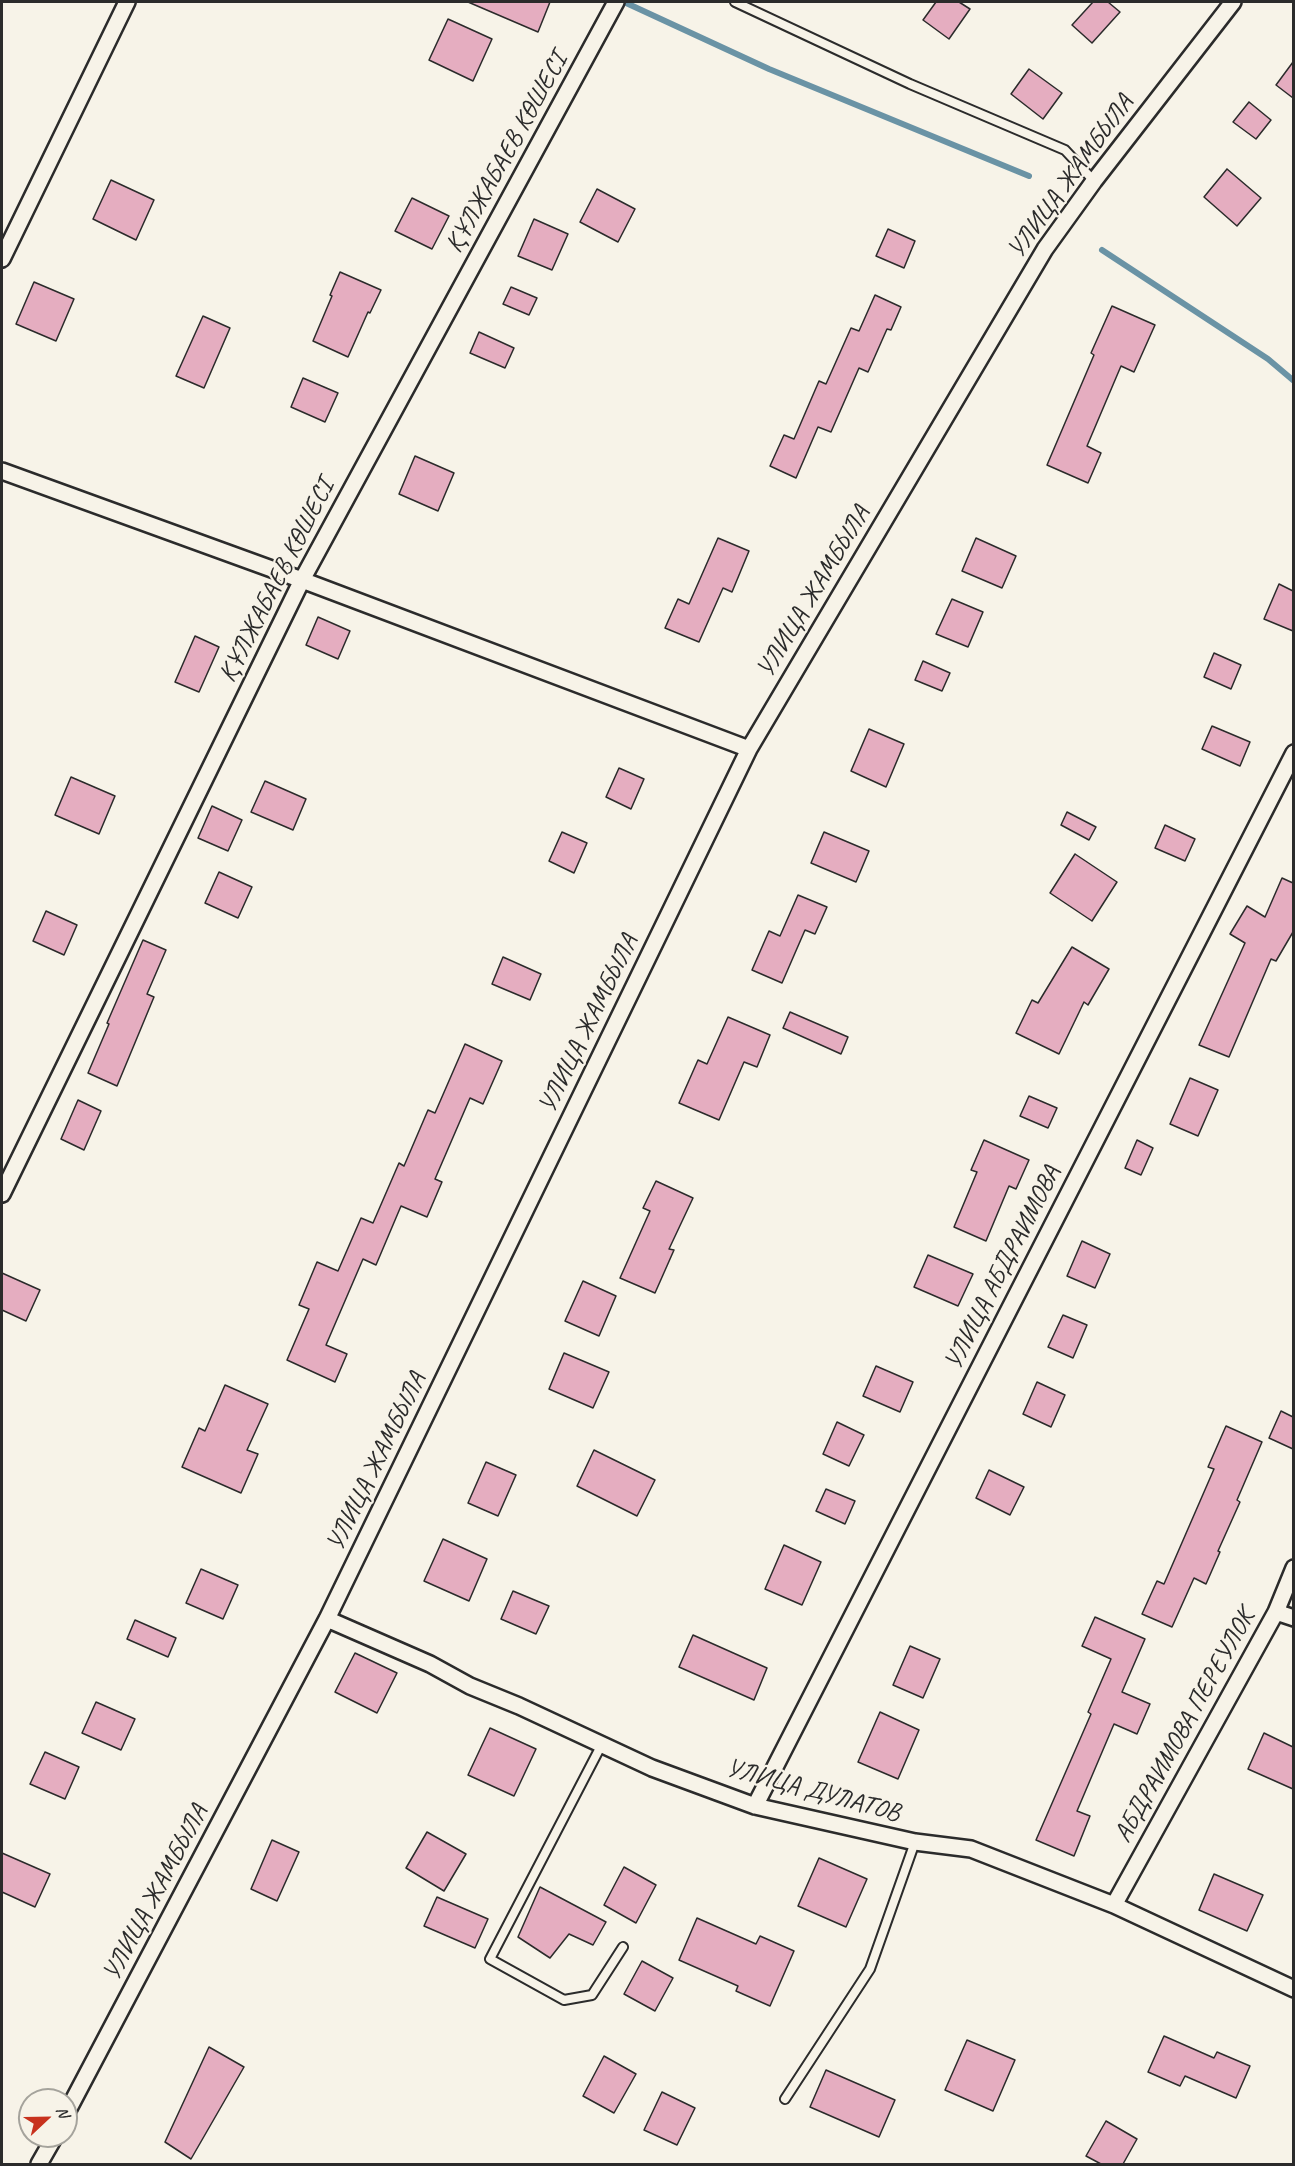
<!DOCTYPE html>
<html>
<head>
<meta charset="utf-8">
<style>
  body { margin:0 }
  #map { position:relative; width:1295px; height:2166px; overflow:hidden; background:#f7f3e8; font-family:Caveat,sans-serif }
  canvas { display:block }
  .frame { position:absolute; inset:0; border:3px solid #2b2b2b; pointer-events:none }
  .north { position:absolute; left:18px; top:2088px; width:60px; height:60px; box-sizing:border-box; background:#f7f3e8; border:2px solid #a5a39c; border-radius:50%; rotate:68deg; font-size:16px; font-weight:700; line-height:24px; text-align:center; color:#2b2b2b }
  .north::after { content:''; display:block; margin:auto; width:21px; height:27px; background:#c8321e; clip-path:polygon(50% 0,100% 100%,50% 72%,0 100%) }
</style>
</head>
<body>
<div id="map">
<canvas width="1295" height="2166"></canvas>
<div class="frame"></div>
<div class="north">N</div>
</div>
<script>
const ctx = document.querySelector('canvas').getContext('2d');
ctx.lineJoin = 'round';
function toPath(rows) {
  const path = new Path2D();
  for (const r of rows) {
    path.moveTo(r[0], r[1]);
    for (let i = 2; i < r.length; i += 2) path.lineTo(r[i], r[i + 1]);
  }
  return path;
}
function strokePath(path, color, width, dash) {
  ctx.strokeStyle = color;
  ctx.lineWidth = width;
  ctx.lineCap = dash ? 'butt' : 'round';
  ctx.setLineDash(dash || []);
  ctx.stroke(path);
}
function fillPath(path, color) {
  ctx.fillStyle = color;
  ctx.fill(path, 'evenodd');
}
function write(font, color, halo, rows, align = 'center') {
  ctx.font = font + ' Caveat,sans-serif';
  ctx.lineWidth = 4.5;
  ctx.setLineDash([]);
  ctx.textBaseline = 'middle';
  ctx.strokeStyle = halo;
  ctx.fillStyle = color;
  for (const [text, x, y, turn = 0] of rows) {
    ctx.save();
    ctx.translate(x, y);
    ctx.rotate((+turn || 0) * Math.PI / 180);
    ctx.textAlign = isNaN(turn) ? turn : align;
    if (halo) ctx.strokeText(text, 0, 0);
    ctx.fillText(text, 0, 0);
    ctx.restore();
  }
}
const stream = toPath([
  [624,2,769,69,1029,176],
  [1102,250,1268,359,1294,381]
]);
const building = toPath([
  [468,2,550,2,538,32,468,2],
  [936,2,959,2,970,9,949,39,923,20,936,2],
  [1093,2,1108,2,1120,12,1092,43,1072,25,1093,2],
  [448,19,492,39,473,81,429,60,448,19],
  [1293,62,1293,98,1276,85,1293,62],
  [1029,69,1062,93,1043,119,1011,94,1029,69],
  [1249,102,1271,120,1256,139,1233,122,1249,102],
  [1227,169,1261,198,1237,226,1204,197,1227,169],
  [111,180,154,200,136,240,93,219,111,180],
  [597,189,635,209,618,242,580,222,597,189],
  [412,198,449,216,432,249,395,231,412,198],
  [534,219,568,234,552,270,518,256,534,219],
  [888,229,915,241,904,268,876,256,888,229],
  [340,272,381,290,370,313,368,312,348,357,313,341,332,296,330,295,340,272],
  [34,282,74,299,56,341,16,324,34,282],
  [511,287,537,298,529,315,503,304,511,287],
  [875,295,901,307,891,330,887,329,868,372,859,368,831,432,818,427,796,478,770,466,784,435,794,439,819,381,826,384,851,328,859,331,875,295],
  [1112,306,1155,325,1134,372,1121,366,1087,446,1101,453,1088,483,1047,465,1094,355,1091,353,1112,306],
  [203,316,230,328,204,388,176,376,203,316],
  [479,332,514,348,505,368,470,353,479,332],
  [303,378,338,393,325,422,291,407,303,378],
  [415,456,454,473,438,511,399,494,415,456],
  [718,538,749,551,732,592,723,588,699,642,665,628,678,599,689,604,718,538],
  [976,538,1016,556,1002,588,962,571,976,538],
  [1279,584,1293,591,1293,631,1264,619,1279,584],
  [952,599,983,612,968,647,936,634,952,599],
  [318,617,350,631,338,659,306,645,318,617],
  [195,636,219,647,199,692,175,682,195,636],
  [1214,653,1241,665,1231,689,1204,677,1214,653],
  [923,661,950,673,942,691,915,680,923,661],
  [1212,726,1250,742,1240,766,1202,749,1212,726],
  [869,729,904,744,886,787,851,771,869,729],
  [619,768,644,779,631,809,606,797,619,768],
  [71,777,115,796,99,834,55,815,71,777],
  [265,781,306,799,293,830,251,812,265,781],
  [212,806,242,820,228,851,198,838,212,806],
  [1067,812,1096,827,1089,840,1061,825,1067,812],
  [1165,825,1195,839,1185,861,1155,848,1165,825],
  [562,832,587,843,574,873,549,861,562,832],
  [824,832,869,851,856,882,811,863,824,832],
  [1075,854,1117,882,1092,921,1050,893,1075,854],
  [219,872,252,887,238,918,205,903,219,872],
  [1282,878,1293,883,1293,932,1276,961,1271,959,1229,1057,1199,1045,1245,943,1230,934,1247,906,1265,917,1282,878],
  [798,895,827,907,815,934,805,930,782,983,752,970,769,931,780,936,798,895],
  [46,911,77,925,64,955,33,941,46,911],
  [143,940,166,950,147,994,154,997,117,1086,88,1073,109,1024,107,1023,143,940],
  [1072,947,1109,969,1088,1005,1084,1002,1059,1054,1016,1033,1032,1000,1038,1003,1072,947],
  [503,957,541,974,530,1000,492,984,503,957],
  [790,1012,848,1037,841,1054,783,1028,790,1012],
  [728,1017,770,1035,757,1067,744,1062,719,1120,679,1103,698,1060,707,1064,728,1017],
  [465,1044,502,1061,483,1104,470,1098,435,1179,442,1182,427,1217,401,1206,376,1265,363,1259,326,1345,347,1354,335,1382,287,1360,309,1309,299,1305,317,1262,338,1271,361,1218,373,1223,399,1163,404,1166,428,1110,435,1113,465,1044],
  [1190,1078,1218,1090,1198,1136,1170,1124,1190,1078],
  [1029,1096,1057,1108,1048,1128,1020,1116,1029,1096],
  [78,1100,101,1111,84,1150,61,1139,78,1100],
  [984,1140,1029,1160,1016,1189,1009,1186,986,1241,954,1227,977,1172,971,1170,984,1140],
  [1137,1140,1153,1148,1141,1175,1125,1168,1137,1140],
  [656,1181,693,1198,669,1249,674,1250,655,1293,620,1278,650,1211,643,1208,656,1181],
  [1082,1241,1110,1254,1095,1288,1067,1276,1082,1241],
  [928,1255,973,1274,958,1306,914,1287,928,1255],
  [2,1273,40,1290,26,1321,2,1310,2,1273],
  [583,1281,616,1296,599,1336,565,1321,583,1281],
  [1063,1315,1087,1325,1073,1358,1048,1347,1063,1315],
  [564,1353,609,1372,593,1408,549,1389,564,1353],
  [876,1366,913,1382,900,1412,863,1396,876,1366],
  [1037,1382,1065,1395,1051,1427,1023,1414,1037,1382],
  [225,1385,268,1404,247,1450,258,1454,241,1493,182,1467,199,1428,205,1431,225,1385],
  [1281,1411,1293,1417,1293,1449,1269,1438,1281,1411],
  [837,1422,864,1435,849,1466,823,1454,837,1422],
  [1226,1426,1262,1442,1237,1500,1240,1502,1218,1551,1220,1552,1206,1584,1194,1578,1172,1627,1142,1614,1157,1581,1164,1584,1214,1469,1208,1467,1226,1426],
  [594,1450,655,1480,637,1516,577,1486,594,1450],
  [486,1462,516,1475,498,1516,468,1503,486,1462],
  [989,1470,1024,1487,1010,1515,976,1498,989,1470],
  [826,1489,855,1501,845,1524,816,1511,826,1489],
  [443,1539,487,1559,469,1601,424,1581,443,1539],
  [784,1545,821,1562,802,1605,765,1589,784,1545],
  [201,1569,238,1585,223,1619,186,1603,201,1569],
  [513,1591,549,1606,536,1634,501,1619,513,1591],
  [1095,1617,1145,1639,1122,1692,1150,1704,1137,1734,1114,1724,1077,1811,1090,1816,1074,1856,1036,1840,1091,1714,1088,1712,1111,1659,1082,1646,1095,1617],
  [135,1620,176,1638,168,1657,127,1639,135,1620],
  [693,1635,767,1668,754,1700,679,1667,693,1635],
  [910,1646,940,1659,923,1698,893,1685,910,1646],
  [355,1653,397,1673,377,1713,335,1692,355,1653],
  [96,1702,135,1719,121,1750,82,1733,96,1702],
  [880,1712,919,1730,898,1779,858,1762,880,1712],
  [490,1728,536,1749,514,1796,468,1775,490,1728],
  [1264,1733,1293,1747,1293,1789,1248,1769,1264,1733],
  [45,1752,79,1767,65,1799,30,1784,45,1752],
  [427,1832,466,1854,444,1891,406,1868,427,1832],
  [272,1840,299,1852,277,1901,251,1889,272,1840],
  [2,1853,50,1874,35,1907,2,1892,2,1853],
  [819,1858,867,1879,846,1927,798,1906,819,1858],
  [624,1867,656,1885,636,1923,604,1905,624,1867],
  [1214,1874,1263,1895,1247,1931,1199,1910,1214,1874],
  [540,1887,606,1922,593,1945,569,1934,550,1958,518,1937,540,1887],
  [437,1897,488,1919,475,1948,424,1926,437,1897],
  [697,1918,756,1944,760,1936,794,1951,770,2006,736,1991,738,1986,679,1960,697,1918],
  [642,1961,673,1978,655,2011,624,1994,642,1961],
  [1164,2036,1214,2058,1217,2052,1250,2066,1236,2098,1185,2076,1180,2086,1148,2072,1164,2036],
  [967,2040,1015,2060,993,2111,945,2090,967,2040],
  [209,2047,244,2067,191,2159,165,2142,209,2047],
  [604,2056,636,2074,614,2113,583,2096,604,2056],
  [826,2070,895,2100,879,2137,810,2107,826,2070],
  [662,2092,695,2108,677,2145,644,2130,662,2092],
  [1106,2121,1137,2139,1123,2164,1101,2164,1086,2156,1106,2121]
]);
const service = toPath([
  [735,2,910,84,1065,150,1094,181],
  [602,1744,490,1959,564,2000,592,1995,623,1947],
  [785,2099,870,1969,915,1842]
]);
const minor = toPath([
  [2,259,127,2],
  [2,471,302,580,749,749],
  [2,1194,302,580,616,2],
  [1276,1612,1294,1618],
  [327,1619,430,1664,470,1686,519,1706,652,1768,755,1806,915,1842,971,1849,1114,1905,1294,1989],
  [755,1806,1294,753],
  [1114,1905,1276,1612,1294,1568],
  [66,2114,327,1619,749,749,1045,249,1094,181,1233,2],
  [39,2164,55,2136]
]);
const streetNames = [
  ["ҚҰЛЖАБАЕВ КӨШЕСІ",507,153,-61],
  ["УЛИЦА ЖАМБЫЛА",1071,177,-54],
  ["ҚҰЛЖАБАЕВ КӨШЕСІ",277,581,-63],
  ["УЛИЦА ЖАМБЫЛА",814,592,-59],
  ["УЛИЦА ЖАМБЫЛА",589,1024,-64],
  ["УЛИЦА АБДРАИМОВА",1003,1268,-63],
  ["УЛИЦА ЖАМБЫЛА",377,1462,-64],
  ["АБДРАИМОВА ПЕРЕУЛОК",1185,1726,-61],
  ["УЛИЦА ДУЛАТОВ",813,1791,15],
  ["УЛИЦА ЖАМБЫЛА",156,1893,-62]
];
strokePath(stream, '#6a93a5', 6);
fillPath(building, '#e5adc0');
strokePath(building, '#2b2b2b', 1.5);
strokePath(service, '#2b2b2b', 12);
strokePath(minor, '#2b2b2b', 20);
strokePath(service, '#f7f3e8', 8);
strokePath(minor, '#f7f3e8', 15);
write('26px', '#2b2b2b', '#f7f3e8', streetNames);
</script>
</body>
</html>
